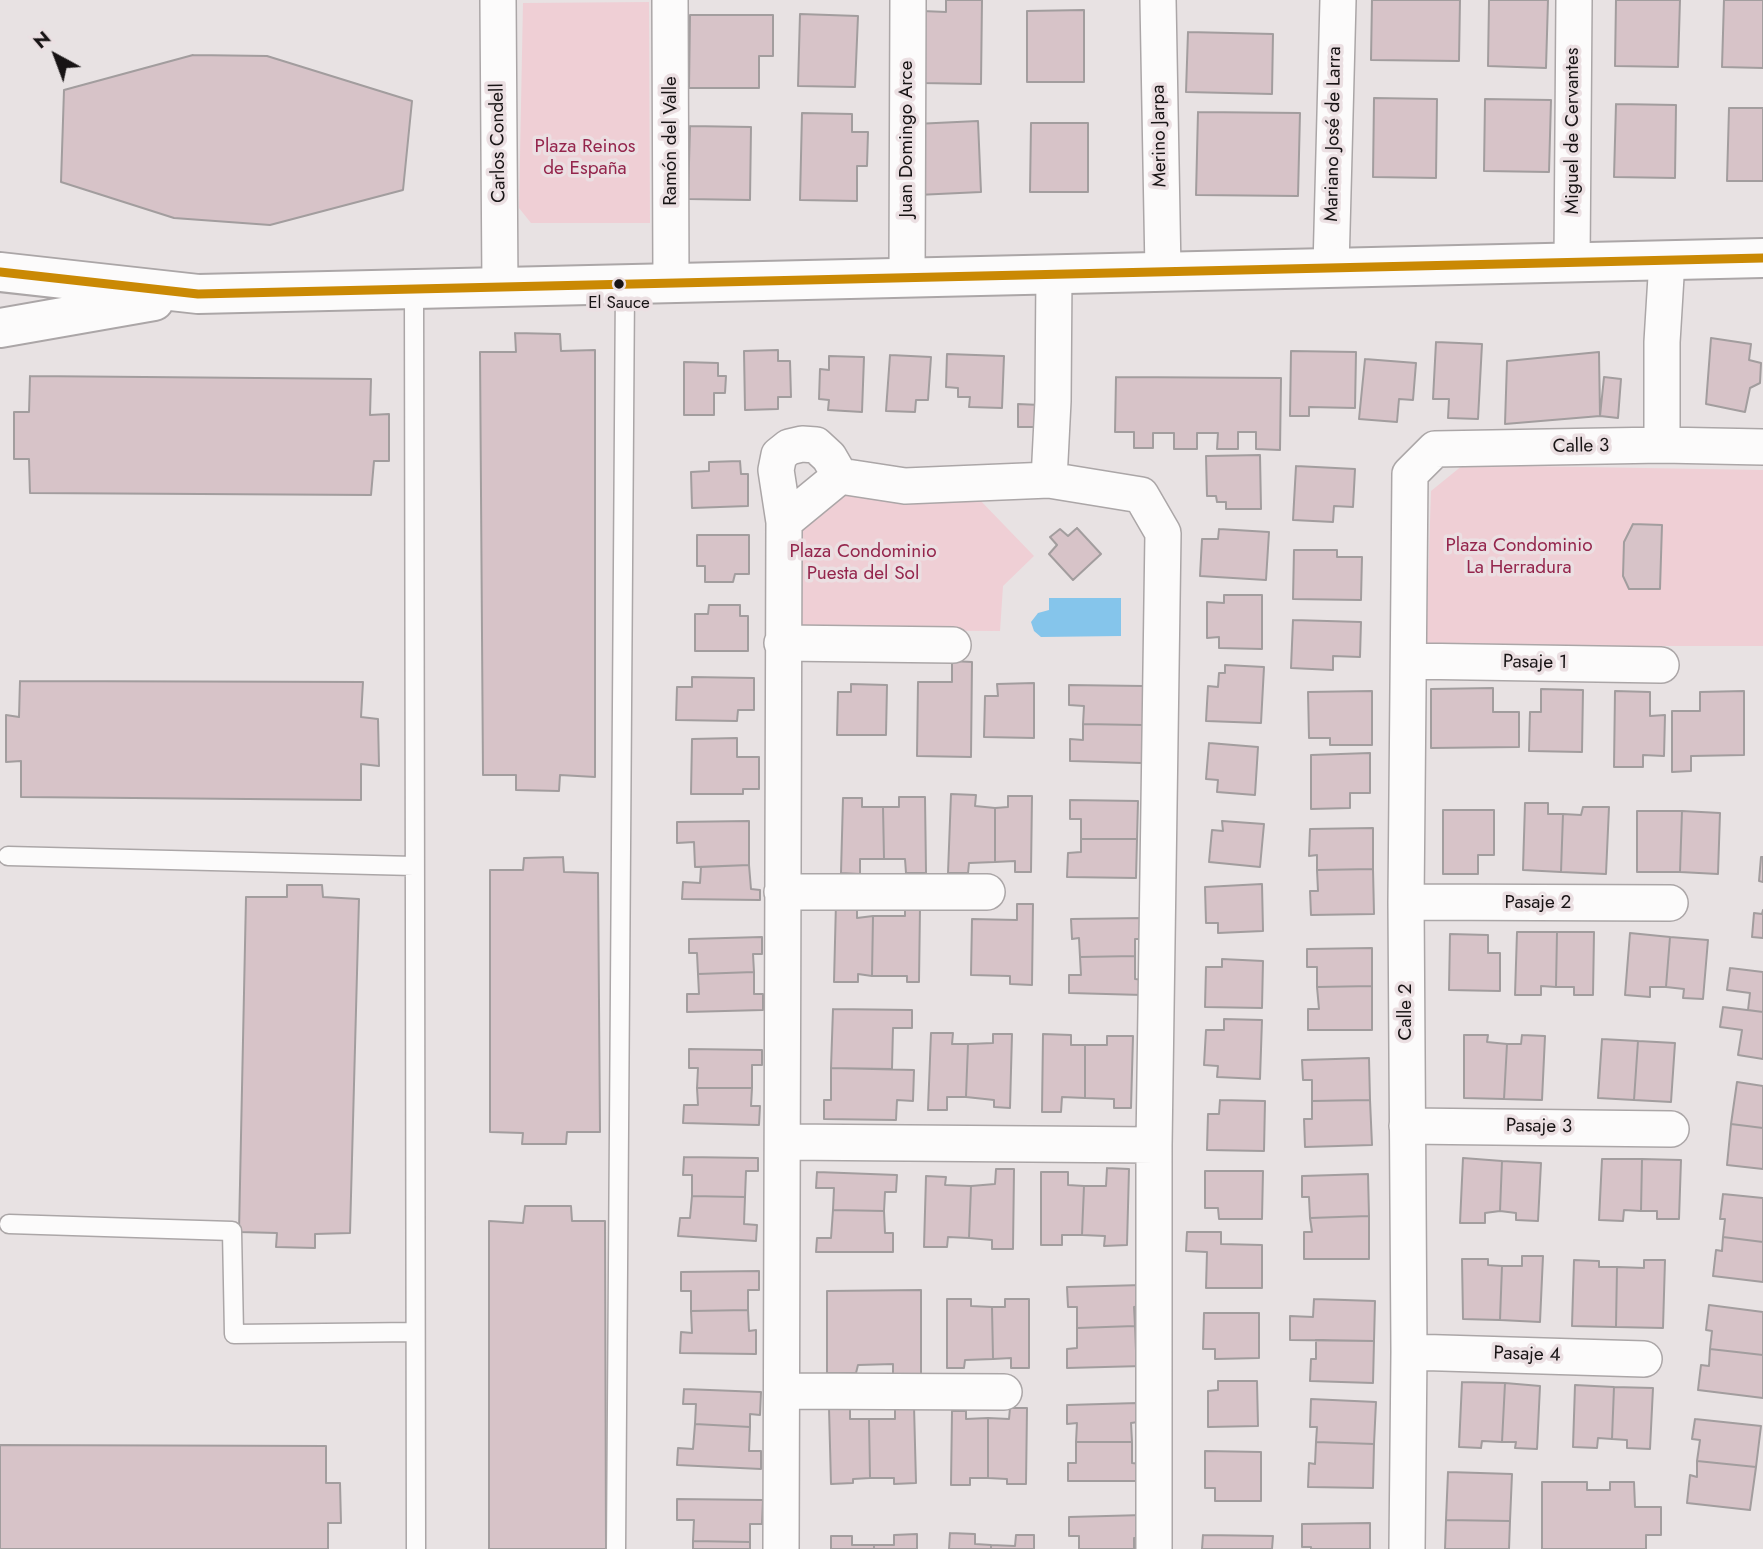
<!DOCTYPE html>
<html>
<head>
<meta charset="utf-8">
<style>
  body { margin:0 }
  #map { position:relative; width:1763px; height:1549px; overflow:hidden; background:#e8e2e3; font-family:Jost,sans-serif }
  canvas { display:block }
  .north { position:absolute; left:21px; top:21px; width:70px; height:70px; -webkit-text-stroke:5px #ebdfe2; paint-order:stroke; rotate:319deg; font-size:19px; font-weight:700; line-height:28px; text-align:center; color:#181415 }
  .north::after { content:''; display:block; margin:auto; width:24px; height:32px; background:#181415; clip-path:polygon(50% 0,100% 100%,50% 72%,0 100%) }
</style>
</head>
<body>
<div id="map">
<canvas width="1763" height="1549"></canvas>
<div class="north">N</div>
</div>
<script>
const ctx = document.querySelector('canvas').getContext('2d');
ctx.lineJoin = 'round';
function fillPath(path, color) {
  ctx.fillStyle = color;
  ctx.fill(path, 'evenodd');
}
function toPath(rows) {
  const path = new Path2D();
  for (const r of rows) {
    path.moveTo(r[0], r[1]);
    for (let i = 2; i < r.length; i += 2) path.lineTo(r[i], r[i + 1]);
  }
  return path;
}
function strokePath(path, color, width, dash) {
  ctx.strokeStyle = color;
  ctx.lineWidth = width;
  ctx.lineCap = dash ? 'butt' : 'round';
  ctx.setLineDash(dash || []);
  ctx.stroke(path);
}
function write(font, color, halo, rows, align = 'center') {
  ctx.font = font + ' Jost,sans-serif';
  ctx.lineWidth = 7;
  ctx.setLineDash([]);
  ctx.textBaseline = 'middle';
  ctx.strokeStyle = halo;
  ctx.fillStyle = color;
  for (const [text, x, y, turn = 0] of rows) {
    ctx.save();
    ctx.translate(x, y);
    ctx.rotate((+turn || 0) * Math.PI / 180);
    ctx.textAlign = isNaN(turn) ? turn : align;
    if (halo) ctx.strokeText(text, 0, 0);
    ctx.fillText(text, 0, 0);
    ctx.restore();
  }
}
const green = toPath([
  [649,2,650,223,531,223,519,208,523,3],
  [1463,465,1763,470,1763,646,1426,646,1431,491],
  [847,486,977,497,1034,556,1003,586,1000,631,790,630,797,523]
]);
const water = toPath([
  [1049,598,1121,598,1121,636,1041,637,1034,631,1031,622,1038,613,1049,610]
]);
const building = toPath([
  [946,0,982,0,981,84,921,83,922,11,946,12,946,0],
  [1372,0,1460,0,1459,61,1371,60,1372,0],
  [1489,0,1548,0,1546,68,1488,66,1489,0],
  [1616,0,1680,0,1678,67,1615,66,1616,0],
  [1724,0,1763,0,1763,68,1722,67,1724,0],
  [1084,10,1084,82,1027,82,1027,11,1084,10],
  [800,14,858,16,855,87,798,86,800,14],
  [690,15,773,15,773,56,759,56,759,88,689,88,690,15],
  [1188,32,1273,34,1272,94,1186,92,1188,32],
  [193,55,267,56,412,101,403,190,270,225,174,218,61,182,64,90,193,55],
  [1374,98,1437,99,1436,178,1373,177,1374,98],
  [1485,99,1551,100,1549,172,1484,171,1485,99],
  [1616,104,1676,105,1675,178,1614,177,1616,104],
  [1729,108,1763,108,1763,181,1727,181,1729,108],
  [1198,112,1300,113,1298,196,1196,195,1198,112],
  [802,113,852,114,852,132,868,132,867,166,857,166,857,201,800,200,802,113],
  [978,121,981,192,917,195,915,124,978,121],
  [1031,123,1088,123,1088,192,1030,192,1031,123],
  [690,126,751,127,750,200,688,199,690,126],
  [515,333,560,334,561,351,595,350,595,777,560,775,559,791,516,790,516,775,483,775,480,352,516,352,515,333],
  [1711,338,1751,344,1749,360,1761,363,1760,383,1750,388,1745,412,1706,404,1711,338],
  [1436,342,1482,344,1478,419,1448,418,1449,399,1433,399,1436,342],
  [778,350,778,361,790,361,791,397,778,397,778,409,745,410,744,351,778,350],
  [1291,351,1356,352,1355,408,1309,407,1309,416,1290,416,1291,351],
  [1599,352,1600,416,1505,424,1507,361,1599,352],
  [947,354,1004,356,1002,408,969,407,970,397,958,397,958,388,946,387,947,354],
  [890,355,931,357,928,400,916,400,915,412,886,411,890,355],
  [829,356,864,357,862,412,828,410,829,400,819,399,820,369,829,370,829,356],
  [1365,359,1416,363,1413,400,1399,399,1397,422,1359,419,1365,359],
  [684,362,718,363,718,376,726,376,725,393,714,393,714,415,684,415,684,362],
  [30,376,371,379,370,415,389,414,389,461,374,461,371,495,30,493,29,459,14,459,14,412,29,412,30,376],
  [1116,377,1281,378,1280,450,1256,449,1256,432,1238,432,1238,449,1217,449,1218,433,1197,433,1197,449,1174,449,1174,433,1153,433,1153,448,1134,448,1134,432,1115,432,1116,377],
  [1604,377,1621,379,1618,418,1600,416,1604,377],
  [1018,404,1040,405,1040,427,1018,427,1018,404],
  [1260,455,1261,509,1226,509,1226,502,1217,502,1216,496,1207,496,1206,456,1260,455],
  [740,461,741,474,748,474,748,506,692,508,691,472,709,471,709,462,740,461],
  [1296,466,1355,469,1353,507,1334,506,1333,522,1293,520,1296,466],
  [1633,524,1662,525,1660,589,1629,589,1623,576,1624,542,1633,524],
  [1077,528,1101,554,1073,580,1049,554,1057,545,1050,537,1060,529,1068,536,1077,528],
  [1219,529,1269,532,1266,580,1200,576,1202,539,1218,539,1219,529],
  [697,535,749,535,749,574,735,574,733,582,705,582,705,566,697,566,697,535],
  [1294,550,1337,550,1337,557,1362,557,1361,600,1293,599,1294,550],
  [1224,595,1262,595,1262,649,1219,648,1219,637,1207,638,1207,602,1224,603,1224,595],
  [709,605,740,605,740,616,748,616,748,651,695,651,695,614,708,614,709,605],
  [1293,620,1361,622,1360,657,1333,656,1333,670,1291,668,1293,620],
  [952,661,972,662,971,757,917,756,918,682,952,682,952,661],
  [1225,665,1264,667,1261,723,1206,721,1208,686,1218,687,1219,673,1225,673,1225,665],
  [692,677,754,678,754,710,738,710,737,721,676,720,677,687,692,687,692,677],
  [20,681,363,682,361,717,378,719,379,766,361,764,361,800,21,797,21,761,6,762,6,715,19,717,20,681],
  [1034,683,1034,738,984,737,985,696,998,696,997,684,1034,683],
  [851,684,887,685,886,735,837,735,838,692,851,692,851,684],
  [1069,685,1143,686,1143,725,1083,724,1084,706,1069,705,1069,685],
  [1493,688,1493,712,1519,712,1519,747,1431,748,1431,689,1493,688],
  [1541,689,1583,690,1582,752,1529,751,1530,712,1541,712,1541,689],
  [1372,691,1372,745,1330,745,1330,738,1309,738,1308,692,1372,691],
  [1615,691,1650,692,1650,716,1665,715,1664,756,1643,755,1643,767,1614,767,1615,691],
  [1744,691,1744,755,1691,756,1691,771,1672,772,1672,711,1700,711,1700,692,1744,691],
  [1083,724,1143,725,1142,763,1070,761,1070,739,1083,740,1083,724],
  [737,738,737,757,759,757,759,789,743,789,743,794,691,794,692,739,737,738],
  [1209,743,1258,747,1255,795,1217,792,1218,780,1206,779,1209,743],
  [1370,753,1370,793,1350,793,1350,808,1311,809,1311,755,1370,753],
  [951,794,976,795,975,806,995,808,995,862,969,863,968,873,948,873,951,794],
  [1008,796,1032,796,1031,872,1015,872,1015,861,995,862,995,808,1008,807,1008,796],
  [899,797,925,797,926,873,906,873,905,859,884,859,883,807,899,807,899,797],
  [843,798,862,798,862,807,883,807,884,859,860,859,860,874,841,873,843,798],
  [1070,800,1138,801,1137,839,1081,839,1081,819,1070,819,1070,800],
  [1525,803,1548,803,1548,814,1563,814,1561,872,1523,870,1525,803],
  [1583,807,1609,807,1606,874,1561,872,1563,814,1581,815,1583,807],
  [1443,810,1494,810,1494,855,1478,855,1478,874,1443,874,1443,810],
  [1637,811,1682,811,1680,872,1637,872,1637,811],
  [1682,811,1720,813,1718,874,1680,872,1682,811],
  [749,821,749,865,695,867,694,842,677,843,677,822,749,821],
  [1222,821,1264,824,1260,867,1209,862,1212,830,1223,831,1222,821],
  [1373,828,1373,869,1317,870,1317,855,1309,856,1310,829,1373,828],
  [1081,839,1137,839,1136,878,1067,877,1068,853,1081,852,1081,839],
  [563,857,564,872,598,873,600,1132,567,1132,566,1144,522,1144,523,1133,490,1132,490,870,523,870,524,858,563,857],
  [1761,857,1763,857,1763,882,1759,881,1761,857],
  [749,865,751,889,760,890,760,900,682,899,683,882,700,883,701,867,749,865],
  [1373,869,1374,914,1311,915,1310,891,1318,891,1317,870,1373,869],
  [1262,884,1263,931,1218,933,1218,923,1206,923,1205,887,1262,884],
  [287,885,322,885,323,897,359,899,350,1233,315,1234,315,1248,276,1247,277,1233,239,1232,246,897,287,897,287,885],
  [836,902,857,902,857,918,873,916,872,976,858,974,858,982,834,982,836,902],
  [1017,904,1033,904,1032,985,1010,984,1010,976,971,975,972,919,1017,920,1017,904],
  [905,907,920,907,919,982,907,982,907,976,872,976,873,916,905,916,905,907],
  [1763,910,1763,938,1752,937,1754,913,1762,914,1763,910],
  [1145,918,1145,939,1135,939,1135,956,1080,957,1079,938,1072,939,1071,919,1145,918],
  [1517,932,1557,932,1556,987,1541,986,1541,995,1515,995,1517,932],
  [1557,932,1594,932,1593,995,1574,995,1574,987,1556,987,1557,932],
  [1630,933,1670,937,1666,987,1650,987,1650,997,1625,995,1630,933],
  [1450,934,1488,935,1488,953,1500,953,1500,991,1449,990,1450,934],
  [762,937,762,954,753,954,754,972,698,974,697,953,689,953,689,939,762,937],
  [1670,937,1708,940,1703,999,1683,998,1684,989,1666,987,1670,937],
  [1372,948,1372,986,1317,987,1317,967,1307,967,1307,949,1372,948],
  [1135,956,1135,979,1143,980,1143,995,1069,993,1069,975,1081,975,1080,957,1135,956],
  [1222,959,1263,961,1262,1008,1205,1007,1206,967,1222,967,1222,959],
  [1730,968,1763,972,1763,1012,1748,1010,1750,993,1727,990,1730,968],
  [754,972,754,994,763,994,763,1010,687,1012,687,994,699,994,698,974,754,972],
  [1372,986,1372,1030,1308,1030,1308,1009,1319,1009,1317,987,1372,986],
  [1723,1007,1763,1012,1763,1059,1738,1055,1742,1030,1720,1027,1723,1007],
  [833,1009,912,1010,912,1028,893,1028,892,1069,831,1068,833,1009],
  [1224,1019,1262,1020,1260,1079,1217,1077,1218,1066,1204,1065,1206,1030,1224,1030,1224,1019],
  [931,1033,953,1033,952,1044,968,1044,966,1097,947,1097,947,1110,928,1110,931,1033],
  [993,1034,1012,1034,1010,1108,994,1107,994,1100,966,1097,968,1044,993,1043,993,1034],
  [1043,1034,1071,1035,1071,1045,1085,1045,1085,1098,1062,1097,1061,1112,1042,1112,1043,1034],
  [1464,1035,1488,1035,1487,1042,1507,1044,1504,1099,1464,1098,1464,1035],
  [1522,1035,1545,1036,1542,1100,1504,1099,1507,1044,1521,1044,1522,1035],
  [1107,1036,1133,1036,1131,1108,1114,1108,1114,1099,1085,1098,1085,1045,1107,1045,1107,1036],
  [1602,1039,1638,1041,1634,1100,1598,1098,1602,1039],
  [1638,1041,1675,1043,1671,1102,1634,1100,1638,1041],
  [689,1049,762,1050,762,1065,752,1065,752,1088,697,1088,698,1068,689,1068,689,1049],
  [1369,1058,1370,1100,1312,1101,1312,1080,1303,1080,1302,1060,1369,1058],
  [831,1068,914,1070,913,1101,897,1100,896,1120,824,1119,824,1100,831,1100,831,1068],
  [1737,1082,1763,1086,1763,1128,1731,1124,1737,1082],
  [697,1088,752,1088,751,1106,760,1106,759,1125,683,1123,684,1105,698,1105,697,1088],
  [1220,1100,1265,1101,1264,1151,1207,1150,1208,1114,1219,1114,1220,1100],
  [1370,1100,1372,1145,1305,1147,1304,1119,1312,1119,1312,1101,1370,1100],
  [1731,1124,1763,1128,1763,1169,1727,1165,1731,1124],
  [684,1157,758,1158,758,1171,746,1171,745,1197,692,1196,692,1175,683,1175,684,1157],
  [1463,1158,1502,1161,1500,1211,1485,1213,1485,1223,1460,1223,1463,1158],
  [1602,1159,1642,1159,1641,1211,1624,1210,1623,1221,1599,1220,1602,1159],
  [1642,1159,1681,1160,1679,1219,1657,1219,1657,1211,1641,1211,1642,1159],
  [1502,1161,1541,1163,1538,1221,1516,1220,1516,1213,1500,1211,1502,1161],
  [1107,1168,1129,1169,1127,1245,1104,1246,1105,1236,1082,1235,1084,1186,1106,1186,1107,1168],
  [996,1169,1014,1169,1013,1249,992,1249,992,1240,969,1238,971,1186,995,1184,996,1169],
  [1205,1171,1263,1171,1262,1219,1219,1219,1218,1208,1205,1208,1205,1171],
  [817,1172,897,1175,896,1192,885,1192,884,1211,833,1210,834,1188,816,1188,817,1172],
  [1041,1172,1068,1172,1068,1185,1084,1186,1082,1235,1062,1235,1062,1245,1041,1245,1041,1172],
  [1368,1174,1369,1216,1310,1218,1309,1197,1302,1197,1302,1176,1368,1174],
  [926,1176,946,1177,945,1185,971,1186,969,1238,948,1237,947,1247,924,1247,926,1176],
  [1723,1194,1763,1198,1763,1242,1723,1237,1725,1219,1720,1219,1723,1194],
  [692,1196,745,1197,744,1224,757,1225,756,1241,678,1236,680,1218,690,1218,692,1196],
  [525,1206,571,1206,572,1221,605,1221,606,1549,489,1549,489,1221,523,1223,525,1206],
  [833,1210,884,1211,885,1233,893,1233,893,1252,816,1252,817,1238,831,1238,833,1210],
  [1369,1216,1369,1259,1304,1259,1304,1232,1312,1232,1310,1218,1369,1216],
  [1187,1232,1221,1232,1221,1244,1262,1245,1262,1288,1206,1288,1207,1252,1186,1251,1187,1232],
  [1723,1237,1763,1242,1763,1282,1713,1276,1716,1250,1722,1251,1723,1237],
  [1522,1256,1543,1256,1540,1322,1500,1320,1502,1266,1522,1266,1522,1256],
  [1462,1259,1488,1259,1488,1265,1502,1266,1500,1320,1463,1319,1462,1259],
  [1574,1260,1599,1261,1599,1267,1617,1267,1616,1327,1572,1326,1574,1260],
  [1644,1260,1665,1260,1663,1328,1616,1327,1617,1267,1644,1268,1644,1260],
  [759,1271,759,1290,748,1290,748,1310,691,1311,691,1291,681,1291,681,1272,759,1271],
  [1143,1285,1143,1306,1134,1307,1135,1326,1077,1328,1077,1307,1068,1307,1067,1287,1143,1285],
  [921,1290,921,1374,893,1375,893,1364,858,1365,856,1373,827,1373,827,1291,921,1290],
  [947,1299,971,1299,971,1306,992,1307,993,1359,965,1360,964,1368,947,1368,947,1299],
  [1005,1299,1029,1299,1029,1368,1011,1368,1011,1358,993,1359,992,1307,1005,1307,1005,1299],
  [1314,1299,1375,1301,1374,1341,1290,1340,1290,1316,1313,1317,1314,1299],
  [1709,1305,1763,1312,1763,1355,1710,1349,1712,1331,1706,1330,1709,1305],
  [748,1310,749,1331,756,1330,756,1354,680,1353,681,1332,692,1333,691,1311,748,1310],
  [1204,1313,1259,1313,1259,1358,1215,1359,1215,1349,1203,1349,1204,1313],
  [1135,1326,1136,1351,1143,1351,1143,1366,1067,1368,1067,1349,1077,1348,1077,1328,1135,1326],
  [1316,1340,1374,1341,1373,1383,1310,1381,1311,1359,1316,1359,1316,1340],
  [1710,1349,1763,1355,1763,1398,1698,1390,1701,1365,1709,1366,1710,1349],
  [1218,1381,1257,1381,1258,1426,1208,1427,1208,1391,1218,1390,1218,1381],
  [1462,1382,1505,1383,1502,1442,1482,1441,1481,1448,1459,1447,1462,1382],
  [1505,1383,1540,1386,1537,1449,1515,1448,1516,1442,1502,1442,1505,1383],
  [1575,1385,1614,1387,1612,1439,1598,1438,1597,1448,1573,1447,1575,1385],
  [1614,1387,1653,1388,1650,1449,1627,1448,1627,1440,1612,1439,1614,1387],
  [684,1389,761,1392,760,1415,750,1414,750,1427,695,1424,696,1404,683,1404,684,1389],
  [1311,1399,1376,1402,1374,1444,1316,1442,1317,1427,1310,1427,1311,1399],
  [1138,1403,1138,1422,1131,1423,1132,1442,1076,1442,1077,1423,1067,1424,1067,1405,1138,1403],
  [895,1406,914,1406,916,1483,894,1484,894,1478,870,1478,869,1419,895,1419,895,1406],
  [829,1408,850,1408,850,1419,869,1419,870,1478,853,1479,853,1483,831,1484,829,1408],
  [1010,1408,1027,1408,1026,1484,1007,1484,1007,1479,988,1478,988,1418,1009,1419,1010,1408],
  [952,1411,966,1411,966,1419,988,1418,988,1478,970,1478,970,1485,951,1485,952,1411],
  [1695,1419,1761,1426,1756,1467,1697,1461,1700,1440,1692,1439,1695,1419],
  [695,1424,750,1427,749,1451,761,1451,761,1469,677,1465,678,1448,693,1449,695,1424],
  [1076,1442,1132,1442,1132,1463,1140,1464,1139,1481,1068,1481,1068,1463,1076,1463,1076,1442],
  [1316,1442,1374,1444,1373,1488,1308,1487,1309,1463,1315,1464,1316,1442],
  [0,1445,326,1446,326,1483,340,1483,341,1523,328,1523,328,1549,0,1549,0,1445],
  [1205,1451,1261,1452,1261,1501,1215,1501,1215,1488,1205,1488,1205,1451],
  [1697,1461,1756,1467,1750,1510,1687,1503,1690,1475,1697,1477,1697,1461],
  [1448,1472,1512,1474,1510,1521,1446,1520,1448,1472],
  [1542,1482,1587,1482,1587,1490,1610,1490,1610,1482,1634,1482,1635,1507,1661,1507,1661,1535,1646,1535,1646,1549,1542,1549,1542,1482],
  [677,1499,763,1500,762,1524,750,1524,750,1542,693,1541,694,1520,677,1520,677,1499],
  [1144,1515,1144,1538,1134,1538,1134,1549,1079,1549,1079,1536,1069,1536,1069,1517,1144,1515],
  [1446,1520,1510,1521,1509,1549,1445,1549,1446,1520],
  [1370,1523,1370,1549,1311,1549,1311,1547,1302,1547,1302,1524,1370,1523],
  [950,1533,975,1534,975,1544,991,1545,991,1549,949,1549,950,1533],
  [917,1534,917,1549,874,1549,874,1545,894,1545,894,1535,917,1534],
  [1016,1535,1034,1535,1034,1549,991,1549,991,1545,1015,1546,1016,1535],
  [1203,1535,1273,1536,1272,1549,1202,1549,1203,1535],
  [831,1536,852,1536,852,1545,874,1545,874,1549,831,1549,831,1536],
  [693,1541,750,1542,750,1549,693,1549,693,1541]
]);
const lane = toPath([
  [414,289,416,1549],
  [8,856,414,866],
  [9,1224,232,1231,234,1334,415,1332],
  [616,1549,625,284]
]);
const street = toPath([
  [498,0,500,287],
  [670,0,671,283],
  [1158,0,1163,271],
  [1572,262,1574,0],
  [1331,268,1338,0],
  [907,277,908,0],
  [1662,445,1662,342,1667,260],
  [1049,480,1053,401,1054,274],
  [784,522,776,470,779,455,789,447,802,444,816,445,829,457,840,476],
  [782,643,953,645],
  [1409,661,1661,665],
  [782,892,987,892],
  [1406,902,1670,903],
  [1407,1126,1671,1129],
  [784,1142,1154,1145],
  [1409,1352,1644,1359],
  [782,1391,1004,1392],
  [781,1549,784,522,840,476,905,486,1049,480,1141,495,1163,533,1154,1145,1154,1549],
  [1407,1549,1409,1352,1406,902,1410,474,1435,449,1662,445,1763,447]
]);
const secondary = toPath([
  [0,272,198,294,1763,258],
  [0,328,154,301]
]);
const bus1 = toPath([
  [0,272,198,294,1763,258]
]);
const markers = [
  [619,284,6,"#181415"]
];
const busNames = [
  ["El Sauce",619,304]
];
const streetNames = [
  ["Miguel de Cervantes",1573,131,-90],
  ["Mariano José de Larra",1334,134,-89],
  ["Merino Jarpa",1160,136,-91],
  ["Juan Domingo Arce",907,139,-90],
  ["Ramón del Valle",671,141,-90],
  ["Carlos Condell",499,143,-91],
  ["Calle 3",1581,447,-1],
  ["Pasaje 1",1535,663,1],
  ["Pasaje 2",1538,903],
  ["Calle 2",1406,1012,-90],
  ["Pasaje 3",1539,1127,1],
  ["Pasaje 4",1527,1355,2]
];
const parkNames = [
  ["Plaza Reinos",585,147],
  ["de España",585,169],
  ["Plaza Condominio",1519,546],
  ["La Herradura",1519,568],
  ["Plaza Condominio",863,552],
  ["Puesta del Sol",863,574]
];
fillPath(green, '#efcfd5');
fillPath(water, '#85c5eb');
fillPath(building, '#d7c3c8');
strokePath(building, '#a29d9e', 2);
strokePath(lane, '#aba6a7', 21);
strokePath(street, '#aba6a7', 38);
strokePath(secondary, '#aba6a7', 42);
strokePath(lane, '#fcfbfb', 18);
strokePath(street, '#fcfbfb', 35);
strokePath(secondary, '#fcfbfb', 38);
strokePath(bus1, '#ca8904', 9);
for (const [x, y, r, color] of markers) {
  const dot = new Path2D();
  dot.arc(x, y, r, 0, 2 * Math.PI);
  ctx.fillStyle = color;
  ctx.fill(dot);
  strokePath(dot, '#ebdfe2', 2.5);
}
write('17px', '#181415', '#ebdfe2', busNames);
write('19px', '#181415', '#ebdfe2', streetNames);
write('19px', '#94254c', '#ebdfe2', parkNames);
</script>
</body>
</html>
